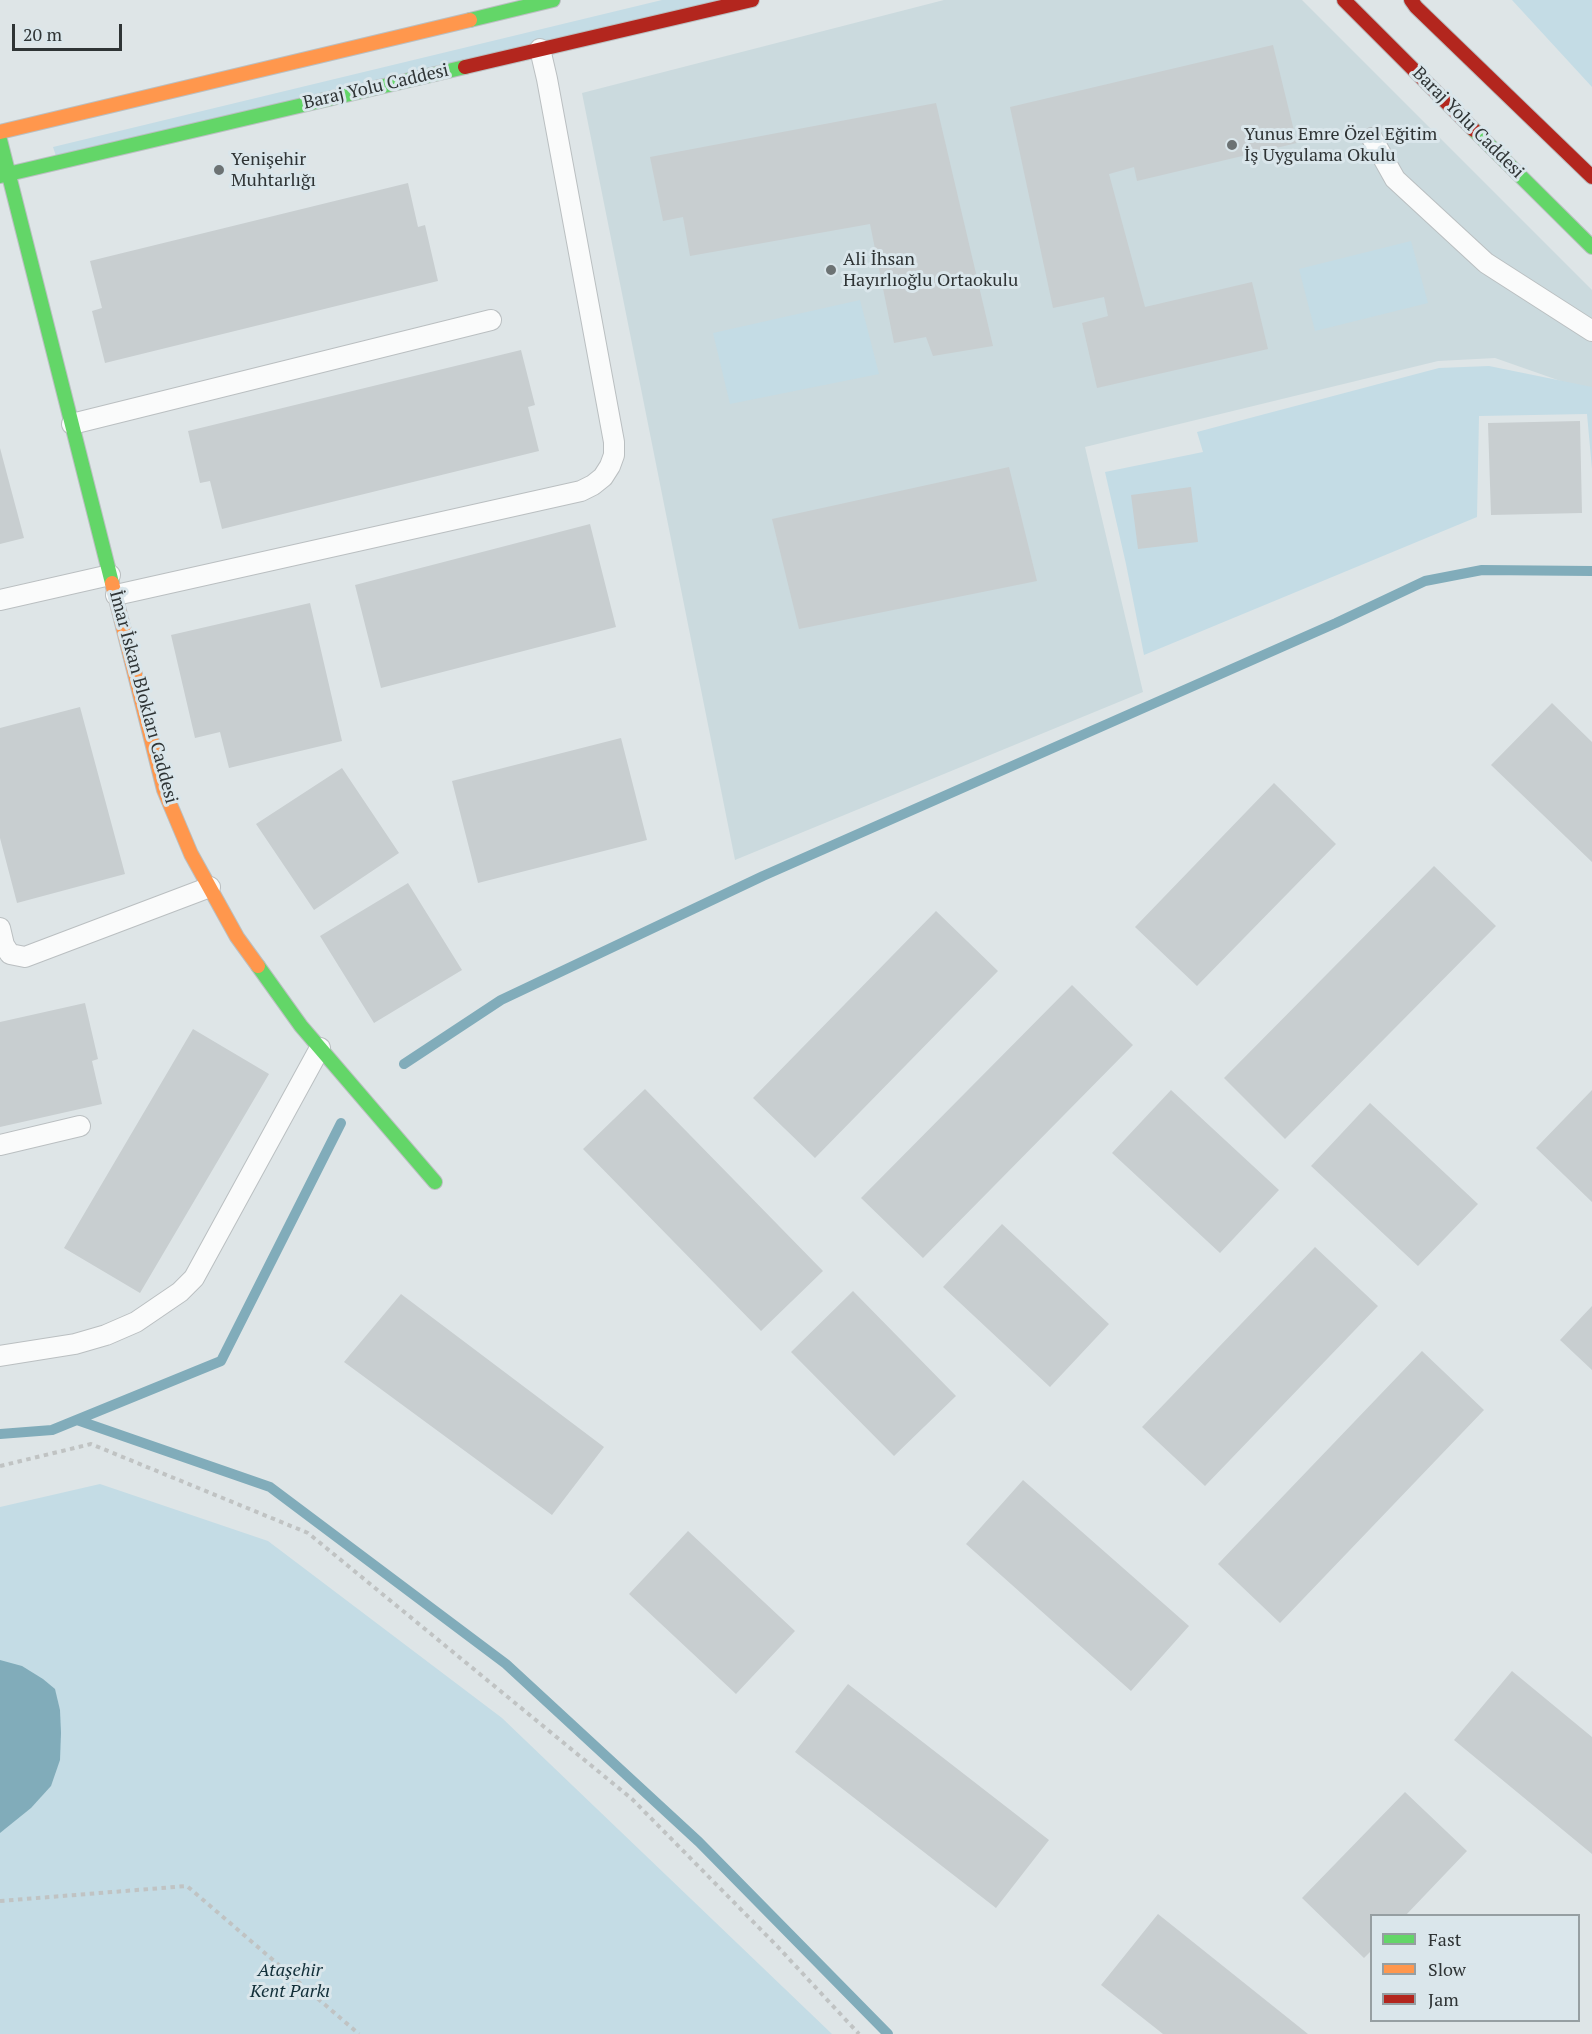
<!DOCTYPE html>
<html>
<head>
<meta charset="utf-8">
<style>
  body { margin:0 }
  #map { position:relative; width:1592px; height:2034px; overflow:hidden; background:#dee5e7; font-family:"PT Serif",serif }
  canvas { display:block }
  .legend { position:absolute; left:1370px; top:1914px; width:210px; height:108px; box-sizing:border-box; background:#dae6eb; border:2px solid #969fa2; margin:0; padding:8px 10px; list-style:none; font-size:18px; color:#2f3435 }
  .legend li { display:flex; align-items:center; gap:12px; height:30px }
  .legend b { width:30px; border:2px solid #969fa2 }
  .scale { position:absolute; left:12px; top:24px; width:110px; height:27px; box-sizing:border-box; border:3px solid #2f3435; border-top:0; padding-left:8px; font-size:18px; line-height:21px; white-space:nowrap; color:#2f3435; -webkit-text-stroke:4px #dae6eb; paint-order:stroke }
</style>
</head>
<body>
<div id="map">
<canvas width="1592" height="2034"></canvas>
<ul class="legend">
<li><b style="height:8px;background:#63d668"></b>Fast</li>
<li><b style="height:8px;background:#ff974d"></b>Slow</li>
<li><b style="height:8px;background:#b3261e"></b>Jam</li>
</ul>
<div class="scale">20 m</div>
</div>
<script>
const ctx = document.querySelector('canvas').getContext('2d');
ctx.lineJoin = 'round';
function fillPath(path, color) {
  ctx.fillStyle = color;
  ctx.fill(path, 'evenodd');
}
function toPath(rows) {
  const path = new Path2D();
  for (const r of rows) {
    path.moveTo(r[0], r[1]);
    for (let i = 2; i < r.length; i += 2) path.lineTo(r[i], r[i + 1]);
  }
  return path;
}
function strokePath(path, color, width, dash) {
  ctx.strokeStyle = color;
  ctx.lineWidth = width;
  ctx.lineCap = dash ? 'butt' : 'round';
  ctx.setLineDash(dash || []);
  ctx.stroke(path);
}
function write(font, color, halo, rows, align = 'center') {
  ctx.font = font + ' "PT Serif",serif';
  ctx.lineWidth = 6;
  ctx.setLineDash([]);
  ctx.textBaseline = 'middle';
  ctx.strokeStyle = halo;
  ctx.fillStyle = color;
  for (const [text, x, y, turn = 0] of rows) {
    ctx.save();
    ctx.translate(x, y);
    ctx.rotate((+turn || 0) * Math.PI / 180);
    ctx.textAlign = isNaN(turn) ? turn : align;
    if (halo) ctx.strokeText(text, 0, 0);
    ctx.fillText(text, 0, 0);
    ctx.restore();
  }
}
const built = toPath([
  [944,0,1302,0,1592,290,1592,392,1495,358,1438,361,1085,447,1143,692,735,860,582,93]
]);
const green = toPath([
  [662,0,730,0,56,156,53,147],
  [1512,0,1592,0,1592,87],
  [1411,241,1428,303,1315,331,1299,269],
  [860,300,879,374,730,404,713,333],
  [1489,366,1592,387,1592,469,1587,414,1479,416,1477,517,1144,655,1126,564,1105,472,1203,452,1197,432,1439,368],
  [100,1484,268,1541,502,1718,832,2034,0,2034,0,1507]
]);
const water = toPath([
  [0,1660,22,1666,43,1679,55,1689,60,1710,61,1733,60,1760,51,1786,31,1808,0,1833]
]);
const stream = toPath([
  [404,1064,501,1000,763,876,1336,623,1425,581,1482,570,1592,571],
  [77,1420,270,1487,506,1664,699,1842,888,2034],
  [0,1434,52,1430,221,1361,341,1123]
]);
const building = toPath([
  [1273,45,1297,143,1137,181,1134,167,1109,174,1145,307,1252,282,1268,349,1097,388,1082,323,1108,316,1104,297,1053,308,1010,107],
  [936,103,993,346,933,356,926,337,894,343,870,224,690,256,683,217,663,221,650,157],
  [408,183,418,227,425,225,438,281,105,363,92,311,102,308,90,261],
  [521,350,535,405,528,407,539,451,222,529,210,481,200,483,188,431],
  [1580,421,1582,513,1491,515,1488,423],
  [0,448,24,538,0,544],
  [1009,467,1037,581,799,629,772,519],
  [1191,487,1198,542,1138,549,1131,495],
  [590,524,616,627,381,688,355,585],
  [310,603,342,741,229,768,220,732,195,738,171,635],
  [1552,703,1592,742,1592,862,1491,765],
  [80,707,125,874,17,903,0,838,0,728],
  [621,738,647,840,478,883,452,781],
  [342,768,399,853,314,910,256,824],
  [1274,783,1336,844,1197,986,1135,927],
  [1434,866,1496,926,1285,1139,1224,1078],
  [408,883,462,970,374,1023,320,936],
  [936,911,998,971,815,1158,753,1098],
  [1072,985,1133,1045,923,1258,861,1198],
  [85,1003,98,1059,92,1061,102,1104,0,1127,0,1022],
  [193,1029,269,1074,140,1293,64,1248],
  [645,1089,823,1271,761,1331,583,1149],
  [1171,1090,1279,1190,1220,1253,1112,1153],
  [1592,1090,1592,1202,1536,1148],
  [1370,1103,1478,1204,1418,1266,1311,1166],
  [1002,1224,1109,1324,1050,1387,943,1287],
  [1315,1247,1378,1306,1205,1486,1142,1427],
  [853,1291,956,1396,894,1456,791,1352],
  [401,1294,604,1447,552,1515,344,1362],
  [1592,1306,1592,1370,1560,1340],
  [1422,1351,1484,1410,1280,1623,1218,1564],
  [1023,1480,1189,1626,1131,1691,966,1544],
  [688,1531,795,1631,736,1694,629,1594],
  [1512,1671,1592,1737,1592,1854,1454,1740],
  [848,1684,1049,1840,996,1908,795,1752],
  [1405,1792,1467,1851,1405,1916,1372,1916,1372,1950,1364,1958,1302,1898],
  [1158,1914,1308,2034,1163,2034,1101,1985]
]);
const path = toPath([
  [0,1466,91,1444,308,1533,632,1799,777,1946,859,2034],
  [0,1901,187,1886,359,2034]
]);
const lane = toPath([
  [1372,138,1395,179,1486,263,1592,331],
  [72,424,491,320],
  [116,595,581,491,593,485,603,477,610,466,614,455,614,442,547,79,540,49],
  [0,600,110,575],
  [0,928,4,945,10,954,25,957,210,887],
  [0,1145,80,1126],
  [0,1356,75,1344,106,1335,136,1322,180,1292,194,1278,320,1048]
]);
const fast = toPath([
  [470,20,553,0],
  [1474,130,1592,247],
  [0,140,112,583],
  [0,176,465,67],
  [258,966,301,1026,435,1182]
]);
const slow = toPath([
  [0,132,470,20],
  [112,583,164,790,191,854,237,937,258,966]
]);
const jam = toPath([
  [1344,0,1474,130],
  [1411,0,1416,7,1592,177],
  [465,67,752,0]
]);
const markers = [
  [1232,145,6,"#6c7273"],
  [219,170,6,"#6c7273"],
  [831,270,6,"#6c7273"]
];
const streetNames = [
  ["Baraj Yolu Caddesi",376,87,-13],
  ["Baraj Yolu Caddesi",1468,123,45],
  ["İmar İskan Blokları Caddesi",143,697,75]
];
const poiNames = [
  ["Yunus Emre Özel Eğitim",1244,135],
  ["İş Uygulama Okulu",1244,156],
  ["Yenişehir",231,160],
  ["Muhtarlığı",231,181],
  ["Ali İhsan",843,260],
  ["Hayırlıoğlu Ortaokulu",843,281]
];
const parkNames = [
  ["Ataşehir",290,1971],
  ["Kent Parkı",290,1992]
];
fillPath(built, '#cbdade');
fillPath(green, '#c4dce5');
fillPath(water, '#81acba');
strokePath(stream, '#81acba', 10);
fillPath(building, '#c8ced0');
strokePath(lane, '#babfc1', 22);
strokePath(fast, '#babfc1', 16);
strokePath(slow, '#babfc1', 16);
strokePath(jam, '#babfc1', 16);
strokePath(path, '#c0c3c3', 4, [4.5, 4.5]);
strokePath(lane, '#fafbfb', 20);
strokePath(fast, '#63d668', 14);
strokePath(slow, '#ff974d', 14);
strokePath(jam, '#b3261e', 14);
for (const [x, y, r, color] of markers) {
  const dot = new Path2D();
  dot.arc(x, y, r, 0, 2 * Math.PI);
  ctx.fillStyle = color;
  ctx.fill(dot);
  strokePath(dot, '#dae6eb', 2);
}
write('18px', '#2f3435', '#dae6eb', streetNames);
write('18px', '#2f3435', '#dae6eb', poiNames, 'left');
write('italic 18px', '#122f39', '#dae6eb', parkNames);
</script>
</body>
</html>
